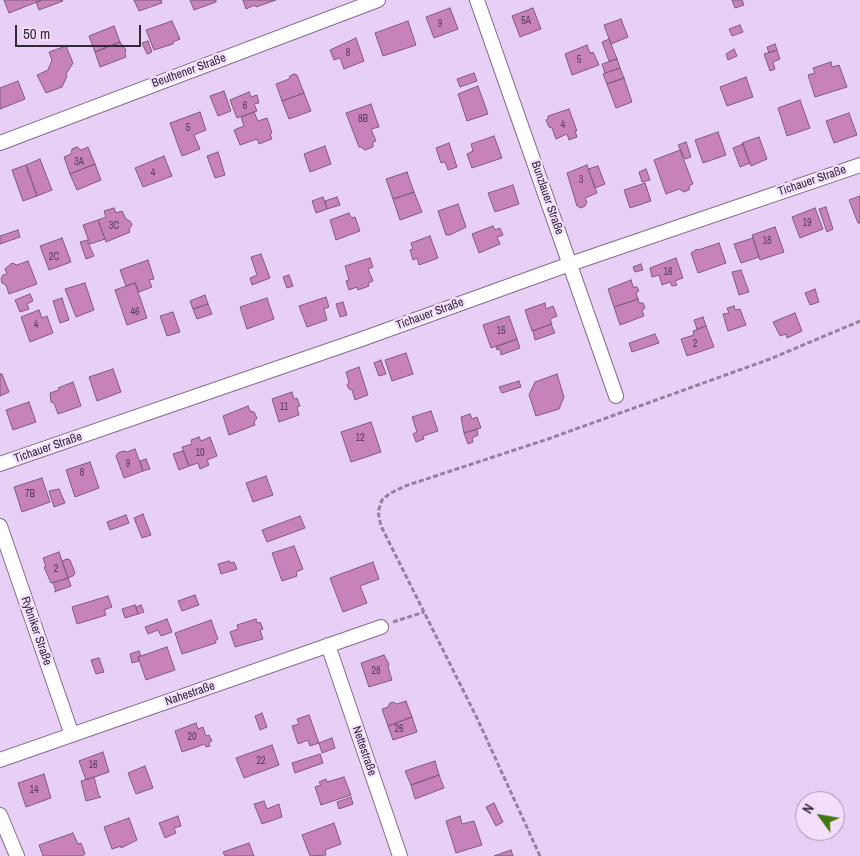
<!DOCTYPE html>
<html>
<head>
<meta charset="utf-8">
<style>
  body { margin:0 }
  #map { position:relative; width:860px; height:856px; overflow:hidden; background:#e8cff6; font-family:"Archivo Narrow",sans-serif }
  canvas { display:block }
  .north { position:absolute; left:795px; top:791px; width:50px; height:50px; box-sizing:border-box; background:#f3defe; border:1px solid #a695ae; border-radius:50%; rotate:302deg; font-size:14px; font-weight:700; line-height:20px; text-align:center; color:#322837 }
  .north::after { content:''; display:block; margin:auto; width:18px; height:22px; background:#42790c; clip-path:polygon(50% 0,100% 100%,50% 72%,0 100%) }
  .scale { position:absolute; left:15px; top:25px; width:126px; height:22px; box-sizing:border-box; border:2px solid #322837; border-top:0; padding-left:6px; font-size:15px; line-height:18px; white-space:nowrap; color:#322837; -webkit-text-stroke:4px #f3defe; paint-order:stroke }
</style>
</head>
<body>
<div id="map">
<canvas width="860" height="856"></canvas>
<div class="north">N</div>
<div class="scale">50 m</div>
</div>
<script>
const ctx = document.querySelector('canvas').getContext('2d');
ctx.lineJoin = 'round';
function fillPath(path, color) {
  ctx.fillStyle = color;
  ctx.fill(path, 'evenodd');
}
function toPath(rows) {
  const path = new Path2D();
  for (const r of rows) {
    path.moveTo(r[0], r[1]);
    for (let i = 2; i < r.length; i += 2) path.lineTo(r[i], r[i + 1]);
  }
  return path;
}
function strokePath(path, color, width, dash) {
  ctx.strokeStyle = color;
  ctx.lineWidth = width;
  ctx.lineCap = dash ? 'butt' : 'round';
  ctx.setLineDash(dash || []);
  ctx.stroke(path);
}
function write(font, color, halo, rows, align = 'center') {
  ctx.font = font + ' "Archivo Narrow",sans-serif';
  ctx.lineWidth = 4.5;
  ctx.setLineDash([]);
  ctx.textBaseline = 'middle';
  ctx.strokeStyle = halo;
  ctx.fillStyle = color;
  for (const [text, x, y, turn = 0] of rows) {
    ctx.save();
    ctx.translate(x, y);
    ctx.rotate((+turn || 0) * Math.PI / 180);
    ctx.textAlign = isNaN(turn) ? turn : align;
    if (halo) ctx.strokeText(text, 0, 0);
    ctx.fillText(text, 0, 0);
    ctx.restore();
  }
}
const building = toPath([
  [4,0,42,0,9,13,4,0],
  [42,0,62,0,63,1,39,10,36,2,42,0],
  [134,0,161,0,162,3,139,11,134,0],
  [190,0,216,0,216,2,194,10,190,0],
  [243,0,276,0,256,7,255,5,246,9,243,0],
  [732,0,742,0,744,5,735,8,732,0],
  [450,8,458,29,434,38,426,17,450,8],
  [533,8,541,29,520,37,512,16,533,8],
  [621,19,628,37,611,44,604,25,621,19],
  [172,21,180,39,173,42,173,44,154,50,146,30,172,21],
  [408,21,416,45,383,56,375,33,408,21],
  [740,25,743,32,732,36,729,29,740,25],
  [114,26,120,42,95,52,89,36,114,26],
  [356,38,364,61,344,69,340,58,334,60,330,50,356,38],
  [609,39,617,59,609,61,602,42,609,39],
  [148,41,152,52,147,54,142,43,148,41],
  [120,42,126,50,125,54,126,57,100,67,95,52,120,42],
  [775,44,777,50,769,53,767,47,775,44],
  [587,45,590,53,593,52,599,65,572,75,565,54,587,45],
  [66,46,73,63,66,74,67,76,62,87,46,93,37,75,48,70,52,60,49,52,66,46],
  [734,49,737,56,728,60,726,54,734,49],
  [777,50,780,59,773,62,775,69,770,71,764,54,777,50],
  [617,59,620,68,605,73,602,64,617,59],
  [831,62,832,67,839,65,847,87,815,97,808,75,815,73,813,68,831,62],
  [620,68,624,78,607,84,603,74,620,68],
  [474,73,477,81,460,87,457,79,474,73],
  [294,74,297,75,304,93,282,101,276,84,289,79,290,76,294,74],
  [746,77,753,97,727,106,720,87,746,77],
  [624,78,632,102,616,108,607,84,624,78],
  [18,81,25,99,0,109,0,88,18,81],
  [478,86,488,114,467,121,458,94,478,86],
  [224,91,231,111,218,116,210,96,224,91],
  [249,92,251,97,257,95,259,103,254,104,257,111,237,118,230,100,249,92],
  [304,93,311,111,289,119,282,101,304,93],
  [800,100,810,128,787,136,778,108,800,100],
  [371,104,379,127,371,129,376,141,373,142,373,147,365,150,361,147,359,147,346,113,371,104],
  [569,109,577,131,575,131,577,137,569,140,567,134,556,139,552,128,549,127,546,120,548,119,548,116,569,109],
  [200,112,206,130,194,135,200,149,182,156,170,123,200,112],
  [254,112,258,121,267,118,272,133,270,134,272,139,259,144,257,139,240,145,234,130,244,126,241,117,254,112],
  [849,113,857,135,834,143,826,121,849,113],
  [718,132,726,155,703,163,695,140,718,132],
  [494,136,502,158,472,168,467,154,473,151,471,144,494,136],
  [759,137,767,159,751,166,742,143,759,137],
  [686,142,691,157,685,159,678,145,686,142],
  [449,143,457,167,448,170,445,162,441,163,436,148,449,143],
  [743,144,750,163,740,167,733,148,743,144],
  [325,146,331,164,310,172,304,154,325,146],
  [77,147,81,150,88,147,95,164,70,174,64,157,71,154,72,149,77,147],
  [680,150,693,184,690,185,689,190,684,192,679,189,666,194,654,160,680,150],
  [218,152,225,175,215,178,207,156,218,152],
  [164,156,172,176,143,187,135,168,164,156],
  [40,159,52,190,37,196,26,165,40,159],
  [95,164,101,180,77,190,70,174,95,164],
  [26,165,37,196,23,201,12,170,26,165],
  [587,165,597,193,585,198,587,202,585,206,581,208,577,206,567,173,587,165],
  [598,166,605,184,595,188,588,169,598,166],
  [646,169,650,180,642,182,639,172,646,169],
  [407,172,414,192,393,199,386,179,407,172],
  [645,183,651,201,630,208,624,190,645,183],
  [513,185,519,204,495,212,488,193,513,185],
  [414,192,422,212,400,220,393,199,414,192],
  [860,196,860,223,858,223,849,200,860,196],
  [323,197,327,209,316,213,312,201,323,197],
  [337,197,340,205,327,209,325,201,337,197],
  [458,204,466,227,450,235,446,235,438,211,458,204],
  [826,207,833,229,827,232,819,209,826,207],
  [114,208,116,213,122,211,126,219,130,221,132,225,129,229,130,232,106,242,98,220,106,217,104,211,114,208],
  [815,208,823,229,800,238,792,217,815,208],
  [349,213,351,218,355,217,360,231,336,240,330,220,349,213],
  [98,220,105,239,90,244,83,225,98,220],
  [493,226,495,230,500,228,503,235,497,237,500,244,479,253,472,234,493,226],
  [775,227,784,252,760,260,752,235,775,227],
  [18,230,20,237,0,244,0,236,18,230],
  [430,236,438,258,419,265,417,258,413,260,410,250,413,249,411,243,430,236],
  [62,238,71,262,49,270,40,246,62,238],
  [753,238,759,257,741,263,734,244,753,238],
  [87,240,94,256,86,259,80,242,87,240],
  [719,243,726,263,698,273,691,253,697,249,698,250,719,243],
  [261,254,270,278,252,285,250,278,257,275,251,257,261,254],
  [370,258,373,267,368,269,373,281,368,283,369,286,358,290,357,287,349,290,346,281,349,280,345,266,370,258],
  [676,258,683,278,675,281,677,285,672,286,670,282,662,285,659,275,652,277,650,268,676,258],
  [148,260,154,279,149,280,152,287,139,292,135,283,126,286,120,270,148,260],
  [28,261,37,284,9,294,6,285,2,283,1,279,3,275,7,274,5,269,12,263,17,265,28,261],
  [641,264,643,270,635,272,633,267,641,264],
  [741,270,749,292,739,295,732,272,741,270],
  [289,275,293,286,287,288,283,277,289,275],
  [631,280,633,287,637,287,639,291,636,293,638,299,614,307,608,289,631,280],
  [85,283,94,310,76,317,65,289,85,283],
  [135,283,147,318,127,325,115,290,135,283],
  [815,289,819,302,810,305,805,293,815,289],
  [30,294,33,301,27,304,29,309,20,312,15,300,30,294],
  [205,295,208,304,193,309,190,301,205,295],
  [326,297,329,307,324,309,327,320,307,327,299,306,326,297],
  [62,298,69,320,60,323,53,301,62,298],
  [267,298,274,319,247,329,240,307,267,298],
  [638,299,639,303,643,303,645,308,642,310,644,316,620,325,614,307,638,299],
  [343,302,347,315,340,317,336,304,343,302],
  [545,303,546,309,553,306,557,316,550,319,552,324,532,331,525,310,545,303],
  [208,304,212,314,197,319,193,309,208,304],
  [734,306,735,310,740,309,746,325,728,331,723,314,729,313,727,308,734,306],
  [39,310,42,318,47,316,53,333,30,342,21,317,39,310],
  [173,312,180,332,167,336,160,316,173,312],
  [795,313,802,331,787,338,786,334,780,336,773,322,795,313],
  [509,316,517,339,491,348,483,325,509,316],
  [703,317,706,326,697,329,694,320,703,317],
  [551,324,555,333,535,340,533,331,551,324],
  [706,326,714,347,687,356,681,339,694,335,693,331,706,326],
  [655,334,659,343,632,352,629,343,655,334],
  [517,339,520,348,501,355,500,349,497,350,496,347,517,339],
  [406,353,413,374,392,381,385,360,406,353],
  [381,360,386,374,379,376,374,363,381,360],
  [359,367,368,395,355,400,352,390,349,389,347,385,349,382,346,372,359,367],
  [113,369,121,392,97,401,89,377,113,369],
  [0,374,2,374,9,392,0,396,0,374],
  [557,374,564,397,559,409,536,416,529,395,535,382,557,374],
  [519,381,521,387,502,393,499,387,519,381],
  [73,382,81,406,58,414,54,403,51,402,50,393,59,390,58,388,73,382],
  [292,392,294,399,297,398,300,406,297,407,299,415,279,422,272,399,292,392],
  [29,402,36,422,13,430,6,410,29,402],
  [248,406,250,411,254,412,257,418,254,422,255,425,229,435,223,416,248,406],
  [431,411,438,431,423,436,424,439,416,442,413,434,417,432,412,417,431,411],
  [470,414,472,419,477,417,481,428,464,433,461,417,470,414],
  [371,422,381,452,351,462,341,432,371,422],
  [477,429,478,435,472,438,473,442,468,444,464,433,477,429],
  [199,437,201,441,210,437,217,456,207,460,209,465,200,469,198,463,189,466,182,447,192,444,191,440,199,437],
  [135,449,143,471,124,478,116,456,118,453,124,451,127,452,135,449],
  [183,451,189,466,179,470,173,454,183,451],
  [146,459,150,469,143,471,140,461,146,459],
  [90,462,99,488,75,497,66,470,90,462],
  [266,476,273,495,253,502,246,483,266,476],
  [42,478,50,502,22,512,14,487,42,478],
  [59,489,65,503,54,507,49,491,59,489],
  [143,514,151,535,142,538,134,518,143,514],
  [126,515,129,523,110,530,107,522,126,515],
  [300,516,305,528,267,542,262,530,300,516],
  [294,546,303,569,296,572,297,576,282,581,272,553,294,546],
  [59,552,68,578,51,583,44,567,46,567,43,558,59,552],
  [67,559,70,560,75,573,73,576,68,578,62,561,67,559],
  [229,561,230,563,234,562,237,569,221,574,218,564,229,561],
  [373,562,379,579,360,586,367,603,343,612,330,578,373,562],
  [68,578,71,586,54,592,56,591,53,583,68,578],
  [195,595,199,605,182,611,178,601,195,595],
  [108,596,112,607,104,610,106,615,77,624,72,607,108,596],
  [135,605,138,614,125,618,122,609,135,605],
  [141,605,144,612,138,614,136,607,141,605],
  [167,619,172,632,161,636,158,630,148,634,145,627,167,619],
  [256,619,257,623,260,622,263,629,260,630,263,639,235,647,230,632,238,629,237,625,256,619],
  [211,620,218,639,215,641,216,643,182,654,175,633,211,620],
  [167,647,175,670,146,680,138,657,167,647],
  [139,651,141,656,138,657,139,661,132,663,130,654,139,651],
  [384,655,389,664,388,667,392,680,369,687,361,663,384,655],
  [99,658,104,672,96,674,91,660,99,658],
  [406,701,412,717,388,726,382,709,388,707,390,703,393,702,397,704,406,701],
  [262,713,267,727,260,730,255,716,262,713],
  [309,715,319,743,310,746,308,740,298,744,292,726,299,724,297,719,309,715],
  [412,717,417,732,393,740,388,726,412,717],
  [196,723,198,729,203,727,206,736,209,735,212,741,209,742,210,746,206,747,205,744,182,752,175,731,196,723],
  [332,738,335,748,322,753,319,743,332,738],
  [272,745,279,765,244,778,236,758,272,745],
  [103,752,109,772,86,780,79,761,103,752],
  [320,754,323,763,295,773,292,763,320,754],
  [435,761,439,775,411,785,405,771,435,761],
  [145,766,153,788,136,794,128,773,145,766],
  [44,774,51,798,26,807,18,783,44,774],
  [439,775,444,788,415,799,411,785,439,775],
  [94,777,99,796,101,797,86,801,81,781,94,777],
  [344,777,351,795,321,805,315,787,321,785,319,782,326,779,327,782,344,777],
  [351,797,353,804,339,809,337,802,351,797],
  [264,801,267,809,279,804,282,817,262,824,254,804,264,801],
  [494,803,503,822,496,826,486,807,494,803],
  [178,816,181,826,174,828,176,833,165,838,159,823,178,816],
  [460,816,462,824,474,821,482,845,456,853,446,821,460,816],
  [129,818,137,840,121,848,121,846,112,849,104,827,129,818],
  [334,823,341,844,325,850,326,855,310,856,302,835,334,823],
  [73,833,78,844,81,843,85,854,82,856,43,856,39,845,73,833],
  [249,843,254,856,225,856,223,852,249,843],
  [511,850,513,856,494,856,511,850]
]);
const path = toPath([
  [393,622,424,612],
  [540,856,477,718,381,526,378,512,382,500,389,494,405,486,548,439,770,359,860,321]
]);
const street = toPath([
  [477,0,616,396],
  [0,143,378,0],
  [0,464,362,339,570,264,860,165],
  [0,526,72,735],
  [328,645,400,856],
  [0,760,381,627],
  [0,815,17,856]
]);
const numberNames = [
  ["5A",526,21],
  ["9",440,24],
  ["8",348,53],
  ["5",579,60],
  ["6",245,106],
  ["8B",363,119],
  ["4",563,125],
  ["5",188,128],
  ["3A",79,162],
  ["4",153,173],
  ["3",581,180],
  ["19",807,223],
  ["3C",114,226],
  ["18",767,241],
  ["2C",54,257],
  ["16",668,272],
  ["46",135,312],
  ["4",36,325],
  ["15",501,331],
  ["2",695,344],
  ["11",284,407],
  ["12",360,438],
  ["10",200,453],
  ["9",128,464],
  ["8",82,473],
  ["7B",30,494],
  ["2",56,569],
  ["28",376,671],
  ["26",399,729],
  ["20",192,737],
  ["22",261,761],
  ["16",93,765],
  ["14",34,790]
];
const streetNames = [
  ["Beuthener Straße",189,71,-20],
  ["Tichauer Straße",812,181,-19],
  ["Bunzlauer Straße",547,198,71],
  ["Tichauer Straße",430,314,-20],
  ["Tichauer Straße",48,448,-19],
  ["Rybniker Straße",36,631,71],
  ["Nahestraße",190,694,-19],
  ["Nettestraße",364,751,71]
];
fillPath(building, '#c682b9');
strokePath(building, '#805d78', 1);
strokePath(street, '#846c8f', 16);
strokePath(path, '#93819d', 3, [5, 2.5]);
strokePath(street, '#fff', 14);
write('10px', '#573e58', null, numberNames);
write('12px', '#322837', '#f3defe', streetNames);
</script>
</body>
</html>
